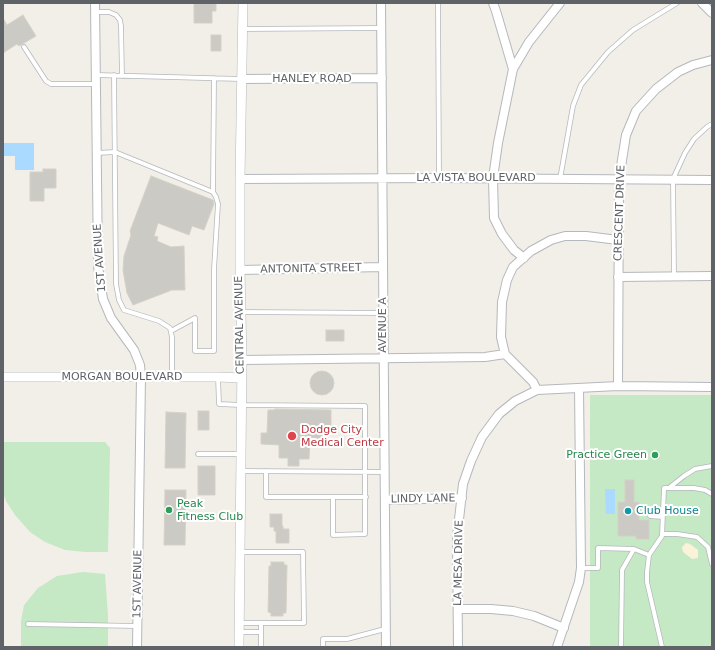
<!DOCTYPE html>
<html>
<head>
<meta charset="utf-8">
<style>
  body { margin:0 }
  #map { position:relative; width:715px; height:650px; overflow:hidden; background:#f1efe8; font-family:"DejaVu Sans",sans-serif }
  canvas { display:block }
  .frame { position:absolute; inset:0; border:4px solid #5f6368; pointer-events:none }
</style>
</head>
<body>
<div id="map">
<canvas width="715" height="650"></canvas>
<div class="frame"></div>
</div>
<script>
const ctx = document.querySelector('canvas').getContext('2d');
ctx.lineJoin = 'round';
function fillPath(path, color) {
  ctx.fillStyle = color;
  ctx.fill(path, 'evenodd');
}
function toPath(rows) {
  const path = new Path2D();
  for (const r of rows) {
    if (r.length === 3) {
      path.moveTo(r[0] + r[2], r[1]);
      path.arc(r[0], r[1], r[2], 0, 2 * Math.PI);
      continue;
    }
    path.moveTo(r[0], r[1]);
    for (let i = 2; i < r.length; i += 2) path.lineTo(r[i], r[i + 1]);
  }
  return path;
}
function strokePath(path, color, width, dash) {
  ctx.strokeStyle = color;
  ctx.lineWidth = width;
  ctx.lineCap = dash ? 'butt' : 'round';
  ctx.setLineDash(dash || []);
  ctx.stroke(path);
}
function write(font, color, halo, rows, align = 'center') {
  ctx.font = font + ' "DejaVu Sans",sans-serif';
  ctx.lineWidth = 4;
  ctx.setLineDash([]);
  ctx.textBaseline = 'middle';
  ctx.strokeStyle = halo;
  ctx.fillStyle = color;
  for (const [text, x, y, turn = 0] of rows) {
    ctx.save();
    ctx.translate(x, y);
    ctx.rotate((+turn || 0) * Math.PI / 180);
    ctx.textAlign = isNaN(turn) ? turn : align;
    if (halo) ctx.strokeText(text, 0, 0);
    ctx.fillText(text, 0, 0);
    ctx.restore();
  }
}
const green = toPath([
  [590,395,712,395,712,647,590,647],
  [3,442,105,442,110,448,108,552,86,552,65,550,45,542,30,532,15,515,6,501,3,493],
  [83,572,105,574,108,616,108,647,21,647,21,621,24,605,38,588,57,576]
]);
const sand = toPath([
  [686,543,690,544,698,550,698,558,692,559,683,552,682,547]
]);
const water = toPath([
  [3,143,34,143,34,170,15,170,15,156,3,156],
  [605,489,615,489,615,514,606,514]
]);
const building = toPath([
  [194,3,216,3,216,11,212,11,212,23,194,23,194,3],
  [23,15,36,36,19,46,17,44,3,53,3,18,7,25,23,15],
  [211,35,221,35,221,51,211,51,211,35],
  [43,169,56,169,56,188,44,188,44,201,30,201,30,172,43,172,43,169],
  [151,176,213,200,214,204,204,230,192,226,189,235,158,223,154,236,158,237,157,241,171,247,184,246,185,290,172,290,133,305,127,293,125,282,123,270,124,256,131,235,130,231,151,176],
  [326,330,344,330,344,341,326,341,326,330],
  [322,383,12],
  [275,409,331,410,331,426,323,426,323,439,310,438,309,459,299,459,299,466,288,466,288,458,279,458,279,445,261,444,261,433,267,433,268,410,275,410,275,409],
  [198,411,209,411,209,430,198,430,198,411],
  [166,412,186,413,185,468,165,468,166,412],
  [198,466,215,466,215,495,198,495,198,466],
  [625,480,634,480,634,502,639,502,639,520,649,520,649,539,636,539,636,536,618,536,618,502,625,502,625,480],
  [165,490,186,490,185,545,164,545,165,490],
  [270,514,282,514,282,526,283,526,283,529,289,529,289,543,276,543,276,531,274,531,274,527,270,527,270,514],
  [271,562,284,562,284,565,287,565,286,613,283,613,283,616,271,616,271,613,268,612,269,566,271,566,271,562]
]);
const service = toPath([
  [438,3,439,178],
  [95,12,109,12,116,15,120,20,121,26,122,76],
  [243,29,381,28],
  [24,47,46,81,51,84,96,84],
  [96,75,241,79],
  [114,75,116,284,119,300,124,310,159,321,170,328,172,337,172,376],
  [97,153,115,152,213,192,214,78],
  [560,179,573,106,581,85,608,52,633,30,677,3],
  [674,276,673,179,685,153,694,139,707,127,712,124],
  [242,312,383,313],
  [171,331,195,318,195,351,214,351,214,269,218,204,216,197,213,192],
  [218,377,219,404,241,405,365,406,365,534,333,535,333,497,266,497,266,471],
  [198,454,240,454],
  [241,471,384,472],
  [670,487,684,476,695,469,712,466],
  [333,497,366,497],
  [650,516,663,517],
  [662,534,677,534,697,537,708,547,712,564],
  [634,549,649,555,662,536,664,488,694,488,705,490,712,494],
  [649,555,647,572,647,582,662,647],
  [581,568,598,568,598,548,634,549,622,570,621,647],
  [239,623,304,623,303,552,239,552],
  [261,623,261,647],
  [28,624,137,626],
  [239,632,261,632],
  [323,647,323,639,347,639,385,629]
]);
const minor = toPath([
  [95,3,98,266,103,299,111,318,134,350,140,365,141,377,137,647],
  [381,3,386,647],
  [493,3,496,11,513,69],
  [702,3,712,13],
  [242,79,382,78],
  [240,179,439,178,712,180],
  [524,258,514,250,502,234,494,218,493,178,498,143,513,69,529,42,560,3],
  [240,270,383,267],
  [618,277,712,276],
  [505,354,501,337,502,302,507,280,513,267,531,251,551,240,565,236,586,236,618,240],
  [505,354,533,382,537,390],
  [242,360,485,357,505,354],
  [618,386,619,179,626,135,636,111,656,89,678,72,693,65,712,60],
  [385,500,462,498],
  [458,609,491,609,513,611,534,616,564,628],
  [458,647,457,537,463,484,471,461,482,437,499,414,515,401,537,390,618,386,712,387],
  [557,647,579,582,581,568,579,388]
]);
const tertiary = toPath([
  [3,377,218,377,241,378],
  [239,647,242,360,240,270,240,179,243,3]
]);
const markers = [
  [292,436,5,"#e0444e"],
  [655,455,4,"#2e9e5b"],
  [169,510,4,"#2e9e5b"],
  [628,511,4,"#0f9aa8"]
];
const streetNames = [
  ["HANLEY ROAD",312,79],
  ["LA VISTA BOULEVARD",476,178],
  ["CRESCENT DRIVE",620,213,-88],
  ["1ST AVENUE",100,258,-94],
  ["ANTONITA STREET",311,269,-1],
  ["CENTRAL AVENUE",240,325,-91],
  ["AVENUE A",383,325,-90],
  ["MORGAN BOULEVARD",122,377],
  ["LINDY LANE",423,499,-1],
  ["LA MESA DRIVE",459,563,-89],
  ["1ST AVENUE",138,584,-89]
];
const healthNames = [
  ["Dodge City",301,430],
  ["Medical Center",301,443]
];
const leisureNames = [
  ["Practice Green",647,455],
  ["Peak",177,504,"left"],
  ["Fitness Club",177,517,"left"]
];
const cultureNames = [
  ["Club House",636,511]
];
fillPath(green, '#c5e8c5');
fillPath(sand, '#fbf3d9');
fillPath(water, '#aadaff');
fillPath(building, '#cccac5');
strokePath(building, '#d6d1c6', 1);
strokePath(service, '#b5b8bc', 5.5);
strokePath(minor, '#b5b8bc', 10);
strokePath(tertiary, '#b5b8bc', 10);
strokePath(service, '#fff', 4);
strokePath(minor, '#fff', 8);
strokePath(tertiary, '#fff', 9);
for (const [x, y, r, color] of markers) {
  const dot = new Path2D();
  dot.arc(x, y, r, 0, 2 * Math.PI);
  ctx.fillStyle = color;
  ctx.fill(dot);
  strokePath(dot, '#fff', 1.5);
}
write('11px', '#5f6368', '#fff', streetNames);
write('11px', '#be3a42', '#fff', healthNames, 'left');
write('11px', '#27864d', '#fff', leisureNames, 'right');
write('11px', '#0d838f', '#fff', cultureNames, 'left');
</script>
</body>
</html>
